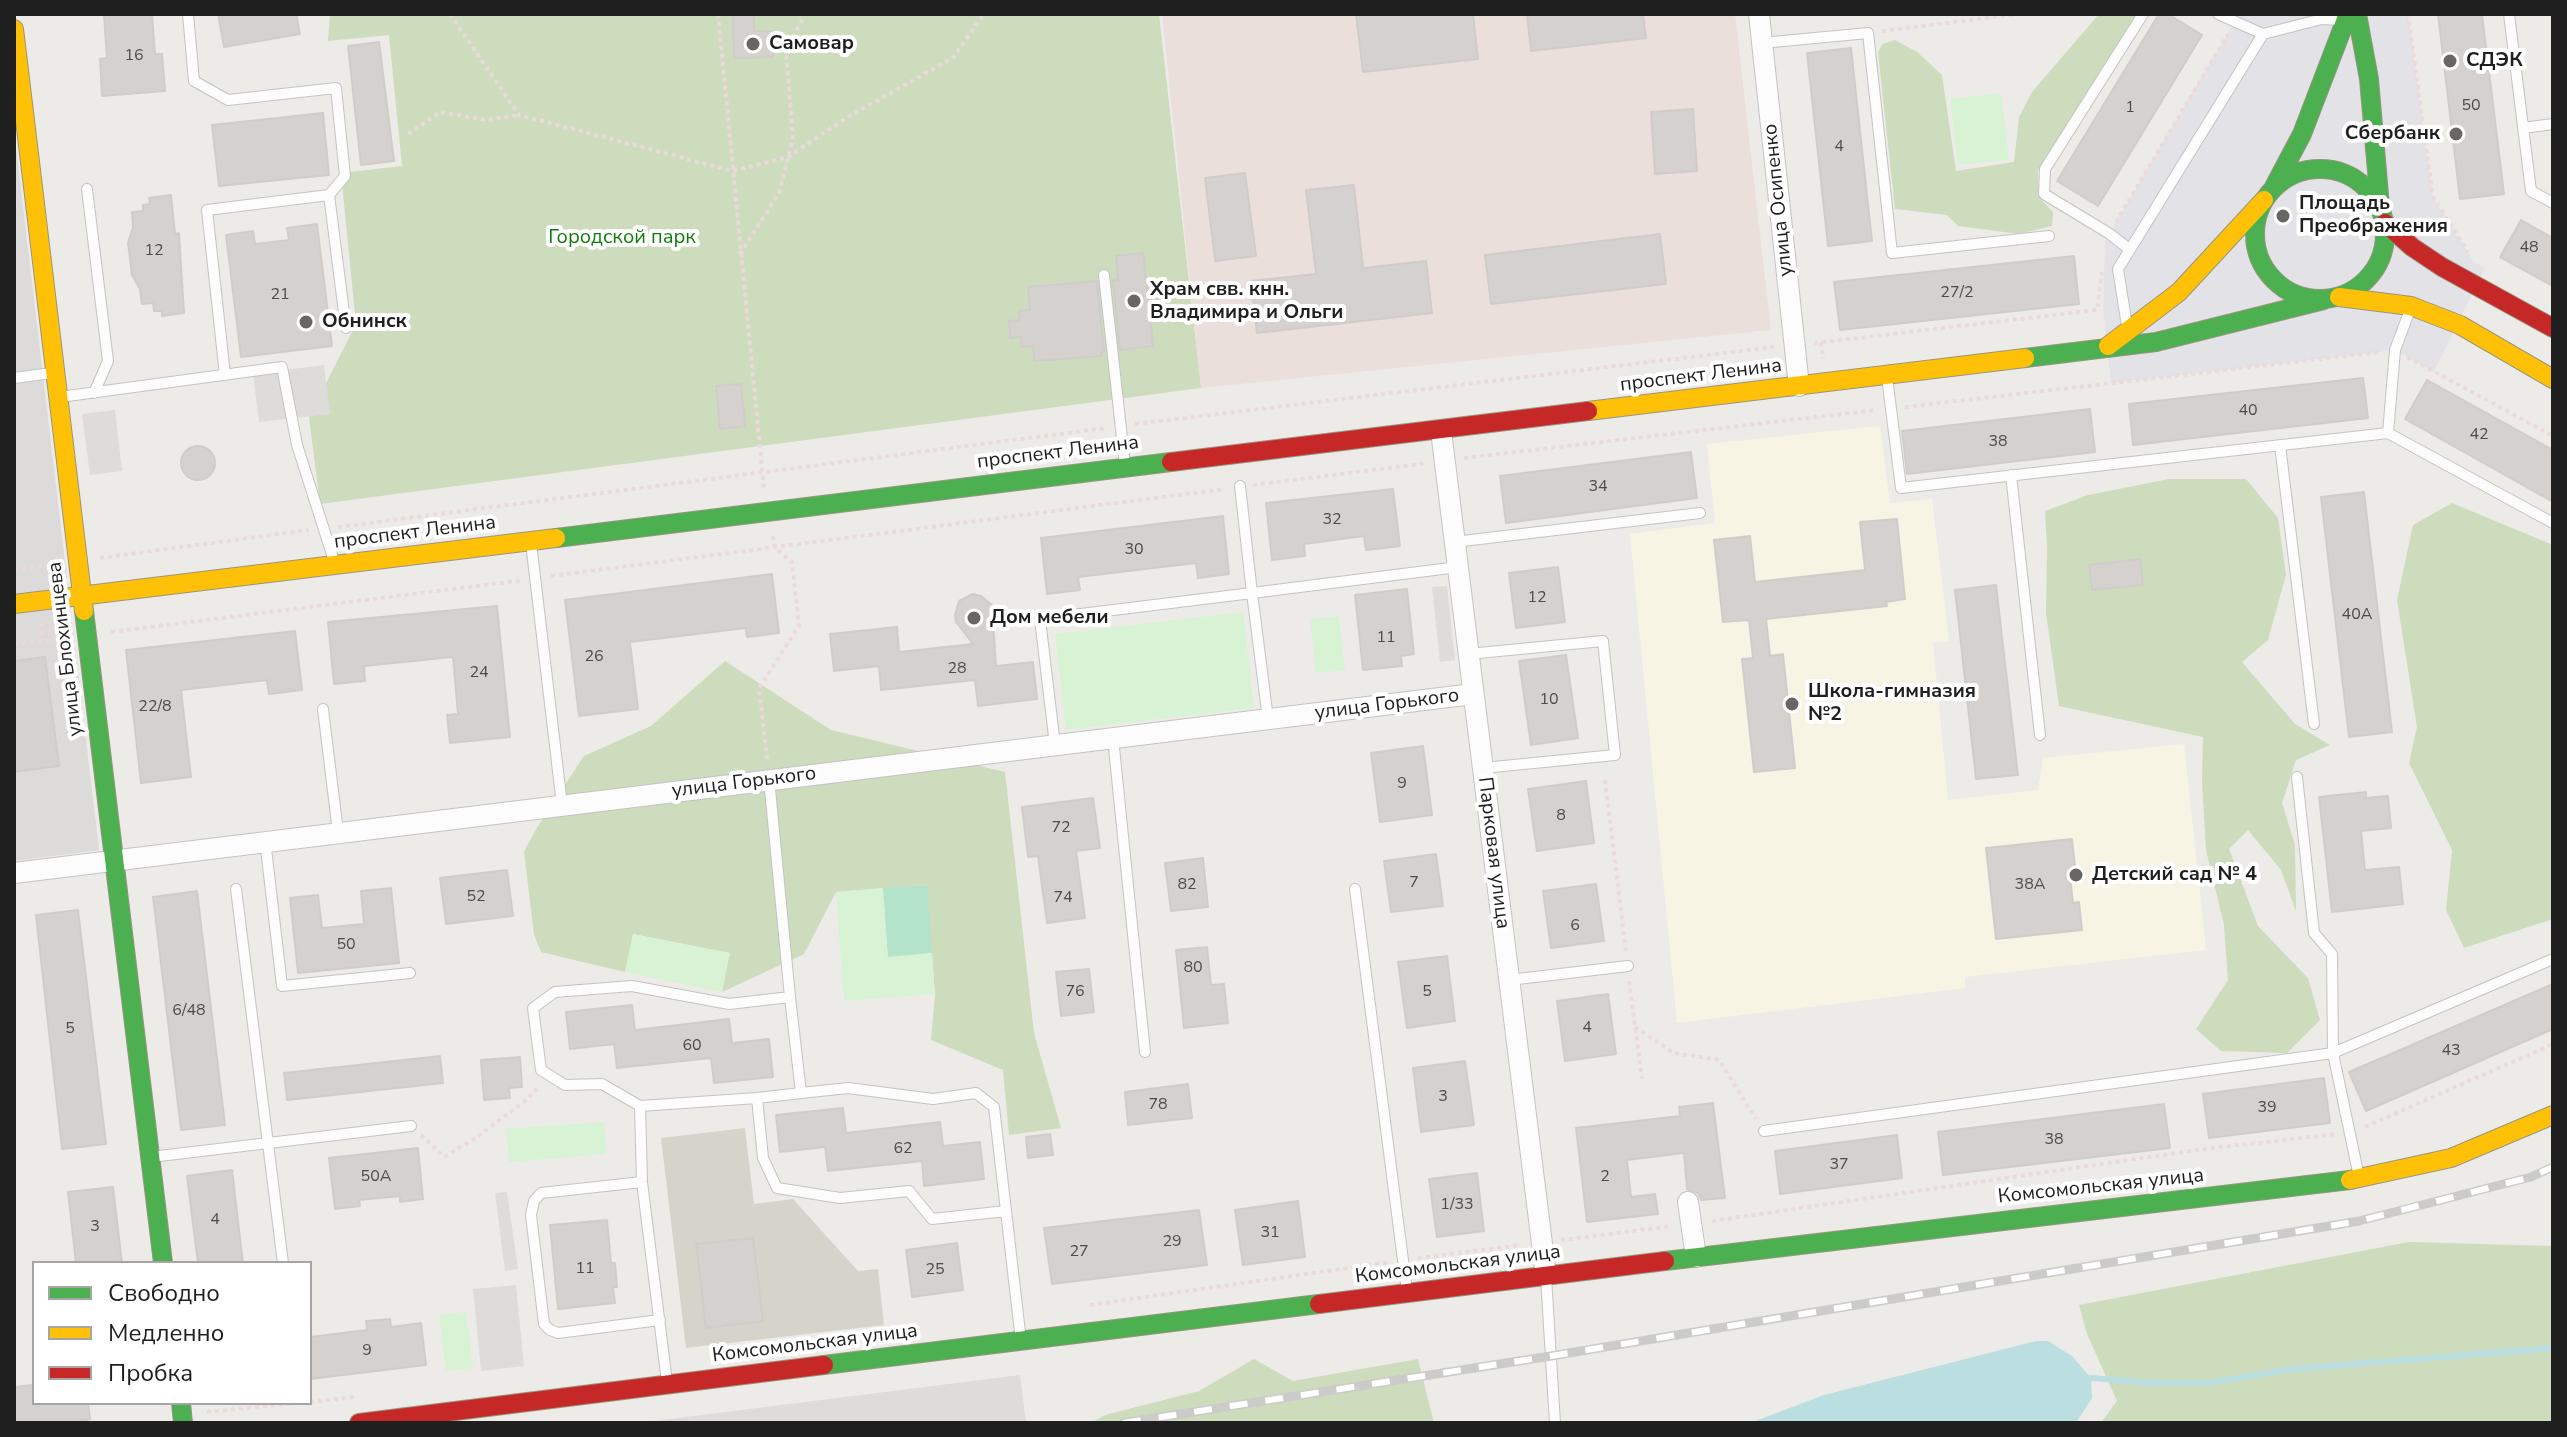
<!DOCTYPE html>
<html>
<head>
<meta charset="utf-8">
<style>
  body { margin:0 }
  #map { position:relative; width:2567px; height:1437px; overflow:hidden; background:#edebe8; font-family:"Nunito Sans",sans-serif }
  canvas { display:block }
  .frame { position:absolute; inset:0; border:16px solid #1f1f1f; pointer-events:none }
  .legend { position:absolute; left:32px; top:1261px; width:280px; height:144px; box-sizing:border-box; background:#fff; border:2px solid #a5a5a5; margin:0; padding:10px 14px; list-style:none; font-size:24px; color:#1f1f1f }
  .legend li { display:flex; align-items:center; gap:16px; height:40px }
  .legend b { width:40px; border:2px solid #a5a5a5 }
</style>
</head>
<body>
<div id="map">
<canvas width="2567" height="1437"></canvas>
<div class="frame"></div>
<ul class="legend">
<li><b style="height:10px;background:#4caf50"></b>Свободно</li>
<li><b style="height:10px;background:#ffc107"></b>Медленно</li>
<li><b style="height:10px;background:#c62828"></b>Пробка</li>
</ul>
</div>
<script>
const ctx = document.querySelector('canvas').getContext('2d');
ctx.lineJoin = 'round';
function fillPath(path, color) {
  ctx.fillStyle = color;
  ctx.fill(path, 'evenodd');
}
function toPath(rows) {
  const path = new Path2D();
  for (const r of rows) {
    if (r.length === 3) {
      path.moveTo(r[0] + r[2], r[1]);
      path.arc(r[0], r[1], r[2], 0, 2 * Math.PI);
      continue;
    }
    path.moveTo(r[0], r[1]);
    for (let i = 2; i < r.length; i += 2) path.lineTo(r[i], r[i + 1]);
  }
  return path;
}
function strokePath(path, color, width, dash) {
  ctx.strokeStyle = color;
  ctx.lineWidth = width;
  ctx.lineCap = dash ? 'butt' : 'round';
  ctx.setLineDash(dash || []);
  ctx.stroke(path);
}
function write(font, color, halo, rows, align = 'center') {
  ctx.font = font + ' "Nunito Sans",sans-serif';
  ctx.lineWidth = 8;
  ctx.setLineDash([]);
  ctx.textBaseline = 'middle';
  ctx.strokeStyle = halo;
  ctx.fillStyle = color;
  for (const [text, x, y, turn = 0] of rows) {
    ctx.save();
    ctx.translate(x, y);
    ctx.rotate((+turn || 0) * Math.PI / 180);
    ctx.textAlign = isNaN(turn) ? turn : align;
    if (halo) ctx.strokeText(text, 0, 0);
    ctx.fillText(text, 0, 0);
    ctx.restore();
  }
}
const residential = toPath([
  [14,130,99,850,14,861]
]);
const education = toPath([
  [1880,426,1890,503,1932,499,1949,641,1933,642,1948,800,2038,790,2043,758,2184,744,2206,950,1965,977,1965,988,1677,1023,1630,534,1715,523,1707,444]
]);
const military = toPath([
  [1162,14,1735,14,1771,330,1201,388]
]);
const construction = toPath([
  [745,1128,754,1204,793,1199,858,1271,878,1269,884,1325,686,1348,661,1138]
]);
const forest = toPath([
  [330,14,1159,14,1201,388,320,504,309,417,356,324,341,173,402,166,389,35,328,41],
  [2099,14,2137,14,2038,170,2038,196,2053,212,2052,226,2019,234,1958,226,1947,215,1895,209,1878,52,1883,44,1895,40,1917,52,1942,75,1956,171,2014,162,2019,117,2032,92],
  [2169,479,2246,479,2278,518,2286,575,2268,640,2242,662,2295,724,2330,745,2296,760,2282,803,2295,845,2296,911,2281,870,2248,830,2229,849,2258,926,2308,978,2320,1020,2287,1053,2221,1051,2196,1029,2228,980,2224,925,2206,850,2202,781,2203,737,2059,706,2046,613,2047,546,2045,511,2088,495],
  [2452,503,2553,545,2553,919,2464,948,2446,910,2452,850,2409,763,2417,727,2397,600,2413,525],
  [725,661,831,730,1005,772,1034,1033,1061,1128,1009,1135,1003,1070,931,1040,935,994,926,885,836,892,804,954,722,992,729,953,633,934,625,972,541,952,534,935,524,851,538,826,584,756,651,726],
  [2409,1242,2553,1246,2553,1423,2101,1423,2117,1401,2087,1334,2079,1305],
  [1254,1359,1293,1381,1418,1359,1434,1423,1091,1423,1105,1415,1199,1391]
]);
const park = toPath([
  [2001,93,2009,160,1958,165,1950,99],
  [1243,612,1254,708,1066,730,1055,634],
  [1339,616,1345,670,1316,673,1310,619],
  [883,888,888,957,932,953,935,994,844,1001,836,892],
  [633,934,730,953,722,992,625,972],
  [604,1122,606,1154,509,1162,506,1129],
  [466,1312,473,1368,446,1371,439,1315]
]);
const pitch = toPath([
  [927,885,932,953,888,957,883,888]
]);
const parking = toPath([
  [324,365,330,414,259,422,253,374],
  [115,410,122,471,90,475,82,414],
  [1447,586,1455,660,1440,662,1432,587],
  [507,1192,518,1269,505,1271,495,1193],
  [516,1285,524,1366,481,1371,473,1289],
  [1020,1375,1026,1423,638,1423]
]);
const plaza = toPath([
  [2239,14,2408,14,2433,197,2474,262,2485,268,2434,372,2395,350,2111,383,2103,310,2105,241]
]);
const water = toPath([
  [2036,1341,2048,1341,2072,1356,2091,1378,2092,1398,2076,1423,1750,1423,1824,1395]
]);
const stream = toPath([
  [2083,1380,2091,1378,2155,1383,2208,1383,2293,1369,2553,1348]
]);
const building = toPath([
  [104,14,152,14,155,54,162,54,165,91,102,96,100,59,107,58,104,14],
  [218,14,296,14,300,34,224,47,218,14],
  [733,14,754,14,754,31,772,31,773,57,734,58,733,14],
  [1356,14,1473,14,1478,59,1363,72,1356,14],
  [1527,14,1643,14,1646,38,1531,51,1527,14],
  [2159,14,2168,14,2202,35,2098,206,2057,181,2159,14],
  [2438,14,2482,14,2504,194,2460,199,2438,14],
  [379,42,394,161,361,165,348,46,379,42],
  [1851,48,1872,241,1828,246,1807,53,1851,48],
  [1693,109,1697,171,1655,174,1651,112,1693,109],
  [323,113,329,175,219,186,212,125,323,113],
  [1245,173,1256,256,1215,261,1205,178,1245,173],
  [1354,185,1363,268,1426,261,1432,313,1257,333,1251,281,1316,274,1306,190,1354,185],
  [171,195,175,234,179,233,184,313,162,316,162,311,154,311,153,303,142,304,140,289,132,275,128,243,133,227,132,212,143,211,143,205,150,204,149,198,171,195],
  [2521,220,2553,238,2553,286,2500,257,2521,220],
  [317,224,332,346,241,357,226,235,253,231,255,244,289,240,287,228,317,224],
  [1660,234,1666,284,1491,304,1485,255,1660,234],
  [1143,253,1153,346,1120,350,1113,280,1118,280,1116,256,1143,253],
  [2074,256,2079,304,1840,330,1834,282,2074,256],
  [1097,281,1104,351,1101,352,1102,356,1034,361,1033,346,1022,347,1021,337,1010,338,1009,321,1020,320,1019,311,1030,310,1028,287,1097,281],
  [2363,378,2368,418,2133,445,2129,404,2363,378],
  [2427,380,2553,450,2553,502,2405,419,2427,380],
  [741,384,745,426,720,429,716,386,741,384],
  [2090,409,2095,452,1907,474,1902,431,2090,409],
  [198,463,17],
  [1691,452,1697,498,1506,523,1500,476,1691,452],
  [1393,489,1400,546,1366,550,1364,536,1304,544,1305,556,1272,560,1266,503,1393,489],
  [2364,492,2392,732,2349,737,2321,497,2364,492],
  [1223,516,1229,574,1198,578,1196,563,1078,577,1080,590,1047,594,1041,538,1223,516],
  [1897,519,1905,599,1886,602,1887,606,1766,619,1770,656,1783,654,1795,768,1754,772,1742,659,1753,658,1749,620,1723,622,1714,540,1750,536,1755,582,1865,570,1860,522,1897,519],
  [2140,559,2143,585,2092,590,2089,565,2140,559],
  [1558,567,1565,622,1516,628,1509,573,1558,567],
  [772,574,779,633,747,637,746,628,630,642,638,709,579,716,565,600,772,574],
  [1996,585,2018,775,1976,779,1955,590,1996,585],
  [1407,589,1414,654,1401,656,1402,666,1363,670,1355,595,1407,589],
  [973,594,981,596,992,605,996,666,1033,662,1037,699,978,706,975,680,881,690,879,666,834,671,830,634,897,627,899,652,973,644,956,622,955,615,959,601,973,594],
  [497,606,510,737,450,743,447,715,458,714,453,657,364,666,365,681,334,684,328,622,497,606],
  [295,631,302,690,269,694,267,680,181,690,191,777,141,783,126,650,295,631],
  [1566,655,1578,738,1531,745,1519,661,1566,655],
  [45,657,59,766,14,772,14,661,45,657],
  [1423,746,1432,815,1380,822,1371,753,1423,746],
  [1586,781,1594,843,1537,851,1528,789,1586,781],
  [2366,792,2366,798,2388,796,2391,828,2361,831,2365,870,2399,867,2403,904,2332,912,2319,797,2366,792],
  [1093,798,1100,848,1076,851,1085,918,1047,923,1038,856,1028,857,1022,807,1093,798],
  [2072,839,2075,867,2069,868,2073,903,2079,902,2082,930,1996,939,1986,848,2072,839],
  [1436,854,1443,906,1391,912,1384,861,1436,854],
  [1203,858,1208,907,1171,911,1165,863,1203,858],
  [507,870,513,916,446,924,440,878,507,870],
  [1596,884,1604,941,1551,948,1543,891,1596,884],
  [391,888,399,963,298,973,290,898,318,895,322,928,364,924,361,891,391,888],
  [197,891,225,1125,181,1130,153,897,197,891],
  [78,910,106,1144,62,1149,36,915,78,910],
  [1207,947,1211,985,1224,984,1228,1023,1184,1028,1176,950,1207,947],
  [1447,956,1455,1021,1407,1028,1398,962,1447,956],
  [1089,969,1094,1012,1061,1016,1056,972,1089,969],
  [2553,984,2553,1029,2366,1111,2349,1072,2553,984],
  [1608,994,1616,1054,1565,1061,1557,1001,1608,994],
  [632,1005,635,1030,729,1019,732,1043,769,1039,773,1077,714,1083,711,1058,617,1068,614,1044,570,1049,566,1012,632,1005],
  [440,1056,443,1083,287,1100,284,1073,440,1056],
  [520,1057,522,1087,509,1088,510,1098,484,1100,481,1060,520,1057],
  [1465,1061,1474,1125,1421,1132,1413,1068,1465,1061],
  [2324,1078,2330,1123,2209,1138,2203,1094,2324,1078],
  [1188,1084,1192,1118,1128,1125,1125,1092,1188,1084],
  [1713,1103,1725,1198,1701,1200,1698,1193,1687,1189,1684,1153,1627,1160,1631,1197,1655,1194,1658,1214,1587,1222,1576,1128,1680,1116,1679,1107,1713,1103],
  [2164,1104,2170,1148,1943,1175,1938,1132,2164,1104],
  [843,1108,846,1133,940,1122,943,1146,980,1142,984,1179,924,1186,922,1161,828,1171,825,1147,780,1152,776,1115,843,1108],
  [1050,1134,1053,1155,1028,1158,1026,1137,1050,1134],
  [1897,1135,1902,1178,1780,1194,1775,1151,1897,1135],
  [418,1148,423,1199,400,1202,400,1196,359,1200,360,1206,335,1209,329,1158,418,1148],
  [232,1170,243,1263,198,1263,187,1176,232,1170],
  [1477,1173,1484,1231,1437,1237,1429,1179,1477,1173],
  [113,1187,122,1263,76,1263,68,1192,113,1187],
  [1298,1201,1305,1257,1243,1265,1235,1210,1298,1201],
  [1199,1210,1207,1265,1052,1284,1044,1228,1199,1210],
  [607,1220,611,1263,615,1263,617,1287,613,1287,615,1303,558,1309,550,1225,607,1220],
  [753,1238,763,1321,706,1328,696,1244,753,1238],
  [957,1243,963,1290,912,1297,906,1250,957,1243],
  [390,1319,391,1327,421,1323,426,1365,310,1379,310,1337,367,1330,366,1321,390,1319],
  [34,1385,34,1403,88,1403,90,1419,74,1423,14,1423,14,1387,34,1385]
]);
const path = toPath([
  [450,14,519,115,733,171,788,157,846,118,953,58,983,15],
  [718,14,764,489],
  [2408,14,2433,197,2468,252],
  [1882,31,2017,14],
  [408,134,441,112,487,120,519,115],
  [2116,222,2228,34],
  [740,254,779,193,793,138,786,51,805,14],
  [1821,342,1823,359],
  [1814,343,2097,310,2102,272],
  [2407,357,2553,436],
  [1905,407,2381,352],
  [1135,424,1774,347],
  [1464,458,1876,410],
  [1253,485,1427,463],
  [338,527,1106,428],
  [100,558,309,530],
  [14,570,55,564],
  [551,576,1225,489],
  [41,623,43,640],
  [111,632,523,580],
  [14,644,62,638],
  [767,759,759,688,799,626,792,562,775,548,772,533],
  [1605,780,1626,952],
  [1629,981,1642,1079],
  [1635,1027,1674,1053,1719,1060,1756,1119],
  [2365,1127,2553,1044],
  [421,1135,444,1157,474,1139,525,1101,540,1086],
  [1712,1221,2204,1149,2337,1134],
  [1561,1240,1672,1226],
  [1418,1258,1521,1245],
  [1090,1305,1390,1262],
  [310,1402,355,1397],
  [207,1412,296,1403]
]);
const lane = toPath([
  [188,14,194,81,228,100,336,88,345,176,329,195],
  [2509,14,2531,191,2553,203],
  [2263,34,2322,19,2340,20],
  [1762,43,1868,33,1892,253,2049,236],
  [2523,128,2553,124],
  [87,189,108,361,94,393],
  [2129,249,2110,234,2044,194,2045,169,2143,14],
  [1104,275,1125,465],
  [2127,326,2118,269,2263,34,2218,14],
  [225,375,207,210,329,195,346,328],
  [1887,377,1901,488,2388,433,2553,523],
  [14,378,52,373],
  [60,397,282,367,297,445,335,564],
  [2388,433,2395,350,2410,310],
  [2280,445,2314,724],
  [2011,475,2040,735],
  [1454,542,1700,513],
  [531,543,562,805],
  [1468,654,1603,641,1615,755,1483,768],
  [323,709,338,832],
  [1268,719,1252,593,1458,567],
  [1113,738,1145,1052],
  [1055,745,1040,619,1252,593,1240,486],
  [2297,777,2314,933,2332,954,2333,1053,2359,1177],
  [769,779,790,997],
  [265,840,282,986,410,973],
  [236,889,283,1263],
  [1355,889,1407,1291],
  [1509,980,1628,966],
  [757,1098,801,1093],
  [640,1106,642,1182,667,1382],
  [1764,1131,2333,1053,2553,959],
  [151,1157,411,1126],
  [642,1182,541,1193,534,1201,531,1215,544,1324,550,1330,558,1333,660,1320],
  [1006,1211,994,1107,976,1093,933,1099,848,1088,801,1093,790,997,729,1004,632,986,555,992,533,1008,541,1070,565,1085,602,1084,640,1106,757,1098,763,1158,777,1188,840,1198,909,1191,932,1219,1006,1211,1021,1341],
  [1546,1277,1555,1423]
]);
const street = toPath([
  [1759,14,1799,386],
  [1441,431,1546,1276],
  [14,873,1473,694],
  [1688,1202,1696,1257]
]);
const fast = toPath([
  [2357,14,2369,79,2380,206],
  [2320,234,65],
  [2274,187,2302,134,2348,14],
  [2025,358,2156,342,2324,300],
  [556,538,1171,462],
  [84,611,163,1263],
  [1665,1261,2350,1180],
  [824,1365,1319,1304],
  [181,1403,183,1423]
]);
const slow = toPath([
  [14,29,84,611],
  [2339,297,2411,306,2460,325,2553,379],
  [2108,346,2179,292,2264,200],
  [1588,411,2025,358],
  [14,604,556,538],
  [2350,1180,2451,1158,2553,1115]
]);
const jam = toPath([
  [2385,223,2412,247,2442,267,2553,328],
  [1171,462,1588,411],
  [1319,1304,1665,1261],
  [359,1423,824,1365]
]);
const rail = toPath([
  [1123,1423,1551,1356,2359,1221,2531,1177,2553,1167]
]);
const markers = [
  [753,44,8,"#676665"],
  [2450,61,8,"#676665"],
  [2456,134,8,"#676665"],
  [2283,216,8,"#676665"],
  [1134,301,8,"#676665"],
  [306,322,8,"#676665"],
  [974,618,8,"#676665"],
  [1792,704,8,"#676665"],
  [2076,875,8,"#676665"]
];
const numberNames = [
  ["16",134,56],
  ["50",2471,106],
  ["1",2130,108],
  ["4",1839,147],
  ["48",2529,248],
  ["12",154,251],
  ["27/2",1957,293],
  ["21",280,295],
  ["40",2248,411],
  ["42",2479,435],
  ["38",1998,442],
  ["34",1598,487],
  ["32",1332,520],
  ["30",1134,550],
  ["12",1537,598],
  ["40А",2357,615],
  ["11",1386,638],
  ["26",594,657],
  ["28",957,669],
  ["24",479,673],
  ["10",1549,700],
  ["22/8",155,707],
  ["9",1402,784],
  ["8",1561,816],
  ["72",1061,828],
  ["7",1414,883],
  ["82",1187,885],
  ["38А",2030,885],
  ["52",476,897],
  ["74",1063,898],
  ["6",1575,926],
  ["50",346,945],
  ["80",1193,968],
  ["76",1075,992],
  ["5",1427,992],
  ["6/48",189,1011],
  ["4",1587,1028],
  ["5",70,1029],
  ["60",692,1046],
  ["43",2451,1051],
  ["3",1443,1097],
  ["78",1158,1105],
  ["39",2267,1108],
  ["38",2054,1140],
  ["62",903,1149],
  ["37",1839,1165],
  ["50А",376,1177],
  ["2",1605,1177],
  ["1/33",1457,1205],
  ["4",215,1220],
  ["3",95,1227],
  ["31",1270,1233],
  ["29",1172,1242],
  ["27",1079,1252],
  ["11",585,1269],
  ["25",935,1270],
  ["9",367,1351]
];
const poiNames = [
  ["Самовар",769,44],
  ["СДЭК",2466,61],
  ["Сбербанк",2440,134,"right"],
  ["Площадь",2299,204],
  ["Преображения",2299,227],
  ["Храм свв. кнн.",1150,290],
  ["Владимира и Ольги",1150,313],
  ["Обнинск",322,322],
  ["Дом мебели",990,618],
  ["Школа-гимназия",1808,692],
  ["№2",1808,715],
  ["Детский сад № 4",2092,875]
];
const streetNames = [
  ["улица Осипенко",1779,200,-96],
  ["проспект Ленина",1701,376,-7],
  ["проспект Ленина",1058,453,-7],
  ["проспект Ленина",415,533,-7],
  ["улица Блохинцева",66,649,-97],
  ["улица Горького",1387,705,-7],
  ["улица Горького",744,783,-7],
  ["Парковая улица",1493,853,83],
  ["Комсомольская улица",2101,1187,-6],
  ["Комсомольская улица",1458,1265,-7],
  ["Комсомольская улица",815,1344,-7]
];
const parkNames = [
  ["Городской парк",622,238]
];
fillPath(residential, '#dcdbd9');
fillPath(education, '#f7f4e3');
fillPath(military, '#ebdfdc');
fillPath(construction, '#d6d4ca');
fillPath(forest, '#ccdcbd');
fillPath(park, '#d7f3d4');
fillPath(pitch, '#b3e4c9');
fillPath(parking, '#dddcdb');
fillPath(plaza, '#e3e2e7');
fillPath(water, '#bbdee0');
strokePath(stream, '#bbdee0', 6);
fillPath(building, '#d4d1cf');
strokePath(building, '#d0ccc9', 2);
strokePath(lane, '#c4c3c2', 12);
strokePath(street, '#c4c3c2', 22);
strokePath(fast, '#989680', 20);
strokePath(slow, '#989680', 20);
strokePath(jam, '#989680', 20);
strokePath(path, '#ebdada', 4, [4, 4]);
strokePath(lane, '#fcfcfc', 10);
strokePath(street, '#fcfcfc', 20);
strokePath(fast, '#4caf50', 18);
strokePath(slow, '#ffc107', 18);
strokePath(jam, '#c62828', 18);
strokePath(rail, '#cbcbca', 9);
strokePath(rail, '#fff', 6, [18]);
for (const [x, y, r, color] of markers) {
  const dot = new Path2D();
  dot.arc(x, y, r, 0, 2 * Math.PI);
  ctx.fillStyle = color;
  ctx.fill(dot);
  strokePath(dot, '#fff', 3);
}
write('16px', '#4c4c4b', null, numberNames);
write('bold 20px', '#1f1f1f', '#fff', poiNames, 'left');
write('20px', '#1f1f1f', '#fff', streetNames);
write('20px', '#117e0c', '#fff', parkNames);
</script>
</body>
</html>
